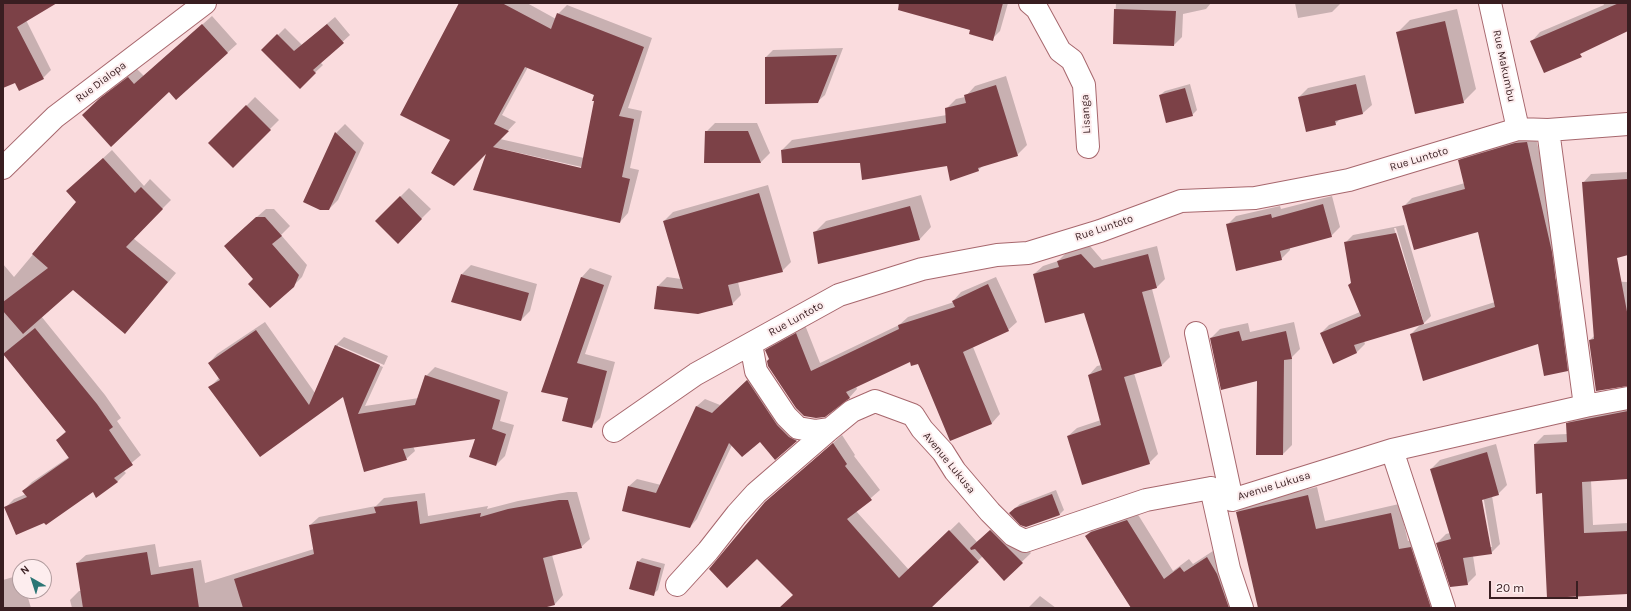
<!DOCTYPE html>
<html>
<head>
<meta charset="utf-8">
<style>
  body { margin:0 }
  #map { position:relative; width:1631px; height:611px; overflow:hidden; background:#fadcde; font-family:Karla,sans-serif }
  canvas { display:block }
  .frame { position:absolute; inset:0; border:4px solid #391e21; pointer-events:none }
  .north { position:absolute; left:12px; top:559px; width:40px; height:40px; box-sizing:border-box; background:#fdedee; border:1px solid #af9a9c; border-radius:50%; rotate:321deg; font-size:11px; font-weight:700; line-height:16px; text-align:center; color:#391e21 }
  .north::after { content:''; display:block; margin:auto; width:14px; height:18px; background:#2c7675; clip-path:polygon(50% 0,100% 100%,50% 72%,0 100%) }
  .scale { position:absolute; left:1489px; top:581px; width:89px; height:18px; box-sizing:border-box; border:2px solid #391e21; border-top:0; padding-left:5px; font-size:12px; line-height:14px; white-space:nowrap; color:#391e21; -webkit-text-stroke:3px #fdedee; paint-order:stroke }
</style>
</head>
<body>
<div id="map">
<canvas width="1631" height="611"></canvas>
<div class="frame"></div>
<div class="north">N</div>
<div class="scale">20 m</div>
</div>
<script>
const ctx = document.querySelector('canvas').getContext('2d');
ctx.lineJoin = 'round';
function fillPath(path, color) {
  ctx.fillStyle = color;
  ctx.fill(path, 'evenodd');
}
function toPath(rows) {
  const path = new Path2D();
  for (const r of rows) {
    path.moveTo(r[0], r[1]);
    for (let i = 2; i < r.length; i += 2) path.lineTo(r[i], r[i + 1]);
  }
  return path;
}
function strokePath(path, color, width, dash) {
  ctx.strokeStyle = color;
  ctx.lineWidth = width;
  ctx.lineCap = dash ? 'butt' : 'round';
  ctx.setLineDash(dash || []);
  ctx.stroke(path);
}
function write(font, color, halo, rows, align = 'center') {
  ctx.font = font + ' Karla,sans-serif';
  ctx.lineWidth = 4;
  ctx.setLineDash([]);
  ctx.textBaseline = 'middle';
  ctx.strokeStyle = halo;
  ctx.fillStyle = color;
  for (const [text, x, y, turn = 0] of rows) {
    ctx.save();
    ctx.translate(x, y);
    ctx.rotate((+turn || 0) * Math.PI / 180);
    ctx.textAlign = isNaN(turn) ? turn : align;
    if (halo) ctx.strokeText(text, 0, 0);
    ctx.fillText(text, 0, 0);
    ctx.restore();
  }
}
const shadow = toPath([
  [3,3,53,3,26,20,51,70,43,78,15,82,3,87],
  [460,3,527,3,556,19,558,14,567,5,652,38,628,108,642,111,630,168,639,170,628,213,620,222,488,150,452,140,402,115],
  [528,67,595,95,595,101,584,158,500,139,516,122,502,115],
  [493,147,586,168,586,170,493,149],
  [895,3,1008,3,1000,31,992,39,971,30,933,19],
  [1116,3,1211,3,1206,9,1183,14,1182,37,1174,45,1114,43],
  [1295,3,1341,3,1332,12,1298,18],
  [1603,3,1628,3,1628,30,1532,41,1540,32,1604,5],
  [1457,9,1476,89,1463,102,1397,33,1410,20],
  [212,16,237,44,176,99,170,91,92,107,110,90,137,69,144,76],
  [335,17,350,35,320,62,323,65,300,87,263,50,285,28,302,45],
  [843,48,825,95,817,102,766,57,773,50],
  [1365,75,1372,105,1363,113,1341,118,1335,124,1299,97,1308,88],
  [1006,76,1027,145,1017,155,983,166,978,170,948,165,861,162,782,150,792,140,947,115,946,109,956,99,965,97,975,86],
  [1190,84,1197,110,1192,115,1160,95,1165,91],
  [255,97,279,120,233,166,210,143],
  [715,123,757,123,770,153,761,162,705,162,706,132],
  [345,124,364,143,338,200,329,209,304,202,336,133],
  [1535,134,1560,242,1563,264,1554,273,1533,278,1565,280,1576,361,1567,370,1539,343,1411,334,1421,324,1364,341,1365,344,1357,352,1333,362,1321,333,1329,325,1360,312,1349,285,1352,282,1345,243,1353,235,1404,225,1431,316,1422,325,1495,302,1478,231,1403,207,1412,198,1465,183,1460,160,1468,151],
  [1394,228,1396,228,1423,320,1421,320],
  [112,150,144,186,150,179,171,200,133,238,176,273,133,324,73,288,41,316,105,395,121,418,117,421,141,455,123,470,126,473,117,482,93,491,5,508,14,499,26,494,23,491,32,482,69,457,57,440,66,431,3,353,3,264,14,277,77,202,76,183],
  [1628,172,1628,212,1583,183,1591,174],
  [768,185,791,262,782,271,738,282,741,295,732,304,658,286,667,277,681,279,664,221,673,212],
  [409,188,431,209,398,242,376,221],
  [921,195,931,227,920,239,814,233,826,221],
  [1332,196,1340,227,1331,236,1290,247,1290,250,1281,259,1227,225,1236,216,1280,206,1281,209],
  [266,209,274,209,290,226,281,235,307,265,302,277,293,286,254,279,234,237],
  [1090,246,1102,260,1157,246,1165,279,1156,288,1152,289,1170,357,1162,365,1134,373,1158,454,1149,463,1068,436,1077,428,1101,420,1089,375,1097,366,1102,365,1085,311,1034,274,1043,266,1058,261,1066,253],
  [471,265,537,284,530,311,521,320,462,274],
  [590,268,612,276,585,354,615,362,600,418,591,427,569,398,582,277],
  [996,277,1017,322,1008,330,973,347,1000,414,992,423,950,439,918,363,910,360,856,386,857,389,849,398,770,359,766,350,775,342,805,325,820,363,899,325,908,317,954,302,953,301,961,292],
  [1601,281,1628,282,1628,385,1590,340,1595,335],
  [265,322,315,393,335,346,344,337,388,356,384,365,338,345,338,348,383,367,365,406,419,398,426,376,435,367,508,392,500,421,514,425,505,456,496,465,477,438,413,446,415,451,406,459,365,471,343,395,260,456,210,387,219,378,209,363,217,354],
  [1294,322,1300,349,1292,357,1292,445,1283,454,1258,380,1211,338,1220,329,1248,323,1250,332],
  [755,373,804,433,797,440,775,459,760,440,732,445,697,519,690,527,629,486,637,479,661,485,697,406,705,399,720,405],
  [1628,404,1628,485,1628,478,1591,480,1593,525,1628,523,1628,593,1543,492,1535,444,1544,435,1568,434,1567,424,1576,414],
  [842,435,855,455,854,456,880,490,856,511,909,570,959,522,977,542,1000,522,1031,553,1004,579,983,556,929,608,781,608,794,595,766,503],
  [1496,444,1507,485,1498,494,1492,496,1500,544,1491,553,1473,556,1476,575,1467,584,1437,543,1446,534,1450,533,1431,469,1440,460],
  [1481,495,1483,495,1492,547,1489,547],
  [1317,487,1325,521,1399,504,1408,541,1419,539,1441,608,1259,608,1237,512,1246,504],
  [1056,490,1064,510,1060,514,1010,513,1020,504],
  [568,492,577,492,590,539,581,547,552,555,563,595,555,604,539,608,72,608,70,600,79,591,82,591,77,563,86,555,155,544,159,567,201,560,205,583,314,549,310,525,319,517,376,506,384,498,425,493,428,516,488,506,487,509,518,501],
  [1137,513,1173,571,1189,559,1193,564,1216,549,1242,608,1132,608,1114,582,1131,552,1086,536,1095,527],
  [642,558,665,564,658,590,653,594,638,562],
  [20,575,20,591,26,591,31,608,3,608,3,580],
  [1040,596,1056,608,1028,608]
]);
const building = toPath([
  [3,3,57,3,17,27,44,79,19,91,15,83,3,88],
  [459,3,502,3,551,29,557,13,644,47,619,116,634,119,622,177,630,179,620,223,473,190,486,154,454,186,431,173,450,140,400,115],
  [525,67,594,95,592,101,594,101,581,168,493,147,509,131,494,124],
  [899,3,1003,3,993,41,969,34,970,30,898,10],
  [1619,3,1628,3,1628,31,1580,54,1582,57,1544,73,1530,41],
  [1114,9,1176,11,1174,46,1113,44],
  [1445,21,1464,103,1415,114,1396,32],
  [202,24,228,53,176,100,169,92,111,147,82,115,100,98,128,77,134,84],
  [327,24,344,43,313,70,316,73,300,89,261,50,277,34,294,51],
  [837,55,818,103,765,104,765,57],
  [1356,84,1363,114,1335,121,1336,125,1306,132,1298,97],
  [996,85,1018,156,978,168,979,171,950,181,947,166,862,180,860,163,782,163,781,150,946,123,945,108,966,103,964,95],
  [1185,88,1193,116,1166,123,1159,95],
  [246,105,271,130,233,168,208,143],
  [705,131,748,131,761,163,704,163],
  [335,132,356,152,329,210,320,210,303,202],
  [1527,142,1552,252,1568,371,1544,376,1538,344,1423,381,1410,334,1495,307,1478,232,1414,250,1402,206,1465,189,1458,160,1515,143],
  [103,158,135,193,141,187,163,209,126,247,168,282,125,334,73,290,23,334,3,311,3,302,48,268,32,254,76,202,66,191],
  [1628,179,1628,255,1617,258,1628,317,1628,386,1596,391,1589,340,1594,339,1582,182],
  [759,193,783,272,728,285,733,305,698,314,654,309,657,286,683,289,663,221],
  [400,196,422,219,398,244,375,221],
  [1323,204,1332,237,1280,251,1282,260,1236,271,1226,224,1271,214,1272,218],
  [910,206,920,240,818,264,813,232],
  [256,217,265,217,282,236,272,244,299,275,294,287,270,308,248,284,253,279,224,246],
  [1396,233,1424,324,1354,345,1357,353,1333,364,1320,333,1361,316,1348,285,1351,283,1344,242],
  [1081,254,1094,268,1148,254,1157,288,1142,292,1162,366,1124,377,1150,464,1082,485,1067,436,1101,425,1088,375,1102,370,1084,313,1045,323,1033,274,1059,267,1057,261],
  [461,274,529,293,521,321,451,302],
  [581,277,604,285,577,363,607,371,592,428,562,421,568,398,541,392],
  [988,284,1009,331,963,352,992,424,950,441,918,364,911,366,910,362,846,392,850,398,825,417,816,418,804,416,796,408,768,366,767,361,769,359,765,350,796,333,811,371,899,329,898,325,955,307,952,301],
  [35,328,97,404,113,427,109,430,133,465,114,478,118,482,96,498,93,492,46,525,44,523,16,535,4,507,27,497,22,491,69,458,56,440,66,432,3,354],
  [256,330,309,405,335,345,380,365,358,414,415,405,425,375,500,400,492,429,506,434,496,466,469,457,475,439,403,449,407,460,364,472,343,397,260,457,208,387,220,380,208,363],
  [1239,331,1242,341,1286,331,1292,359,1284,360,1283,455,1256,455,1257,381,1221,390,1210,338],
  [747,380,777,425,789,437,797,441,775,460,760,442,742,457,729,443,690,528,622,511,628,486,656,493,696,406,712,413],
  [1628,411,1628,479,1582,482,1584,533,1628,531,1628,594,1547,598,1542,493,1536,494,1534,444,1567,442,1566,423],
  [833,443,847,464,845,466,872,500,847,519,899,578,949,530,979,562,931,608,779,608,793,595,757,559,727,588,709,569,765,502],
  [1487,452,1499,495,1482,500,1492,554,1463,558,1468,585,1450,587,1436,543,1451,539,1430,469],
  [1052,494,1060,515,1026,527,1020,525,1009,513,1015,508],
  [1308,495,1316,529,1391,513,1399,549,1411,547,1431,608,1258,608,1236,512],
  [559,500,568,500,582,548,543,558,555,605,543,608,243,608,234,579,314,554,309,525,376,513,374,507,417,501,420,524,481,513,480,517,508,509],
  [1127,520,1164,579,1180,567,1184,572,1207,557,1217,574,1229,608,1131,608,1085,536,1091,532],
  [990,530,1023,563,1004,581,975,549,971,550,970,548],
  [147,552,151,575,193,568,199,608,83,608,76,563],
  [637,561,661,568,654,596,629,589]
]);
const minor = toPath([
  [1030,3,1037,9,1060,51,1072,60,1084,85,1088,147],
  [1490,3,1518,129],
  [1548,130,1585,406],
  [3,168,55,117,205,3],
  [1196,333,1232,500],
  [751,344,756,371,786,416,798,428,816,431,830,429],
  [614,431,696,374,839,295,922,269,997,255,1028,253,1100,231,1181,201,1255,198,1349,180,1518,129,1548,130,1628,124],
  [1392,450,1444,608],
  [1211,488,1229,569,1242,608],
  [677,585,708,551,737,514,756,493,830,429,852,411,875,401,913,415,922,429,943,452,955,471,990,512,1013,535,1025,541,1146,500,1211,488,1232,500,1392,450,1585,406,1628,398]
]);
const streetNames = [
  ["Rue Makumbu",1504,66,78],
  ["Rue Dialopa",101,82,-37],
  ["Lisanga",1086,114,-93],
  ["Rue Luntoto",1419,159,-17],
  ["Rue Luntoto",1104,228,-19],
  ["Rue Luntoto",796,319,-29],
  ["Avenue Lukusa",949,463,51],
  ["Avenue Lukusa",1274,486,-17]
];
fillPath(shadow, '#0003');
fillPath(building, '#7c4147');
strokePath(minor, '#a7676d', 24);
strokePath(minor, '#fff', 22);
write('11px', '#391e21', '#fdedee', streetNames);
</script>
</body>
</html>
